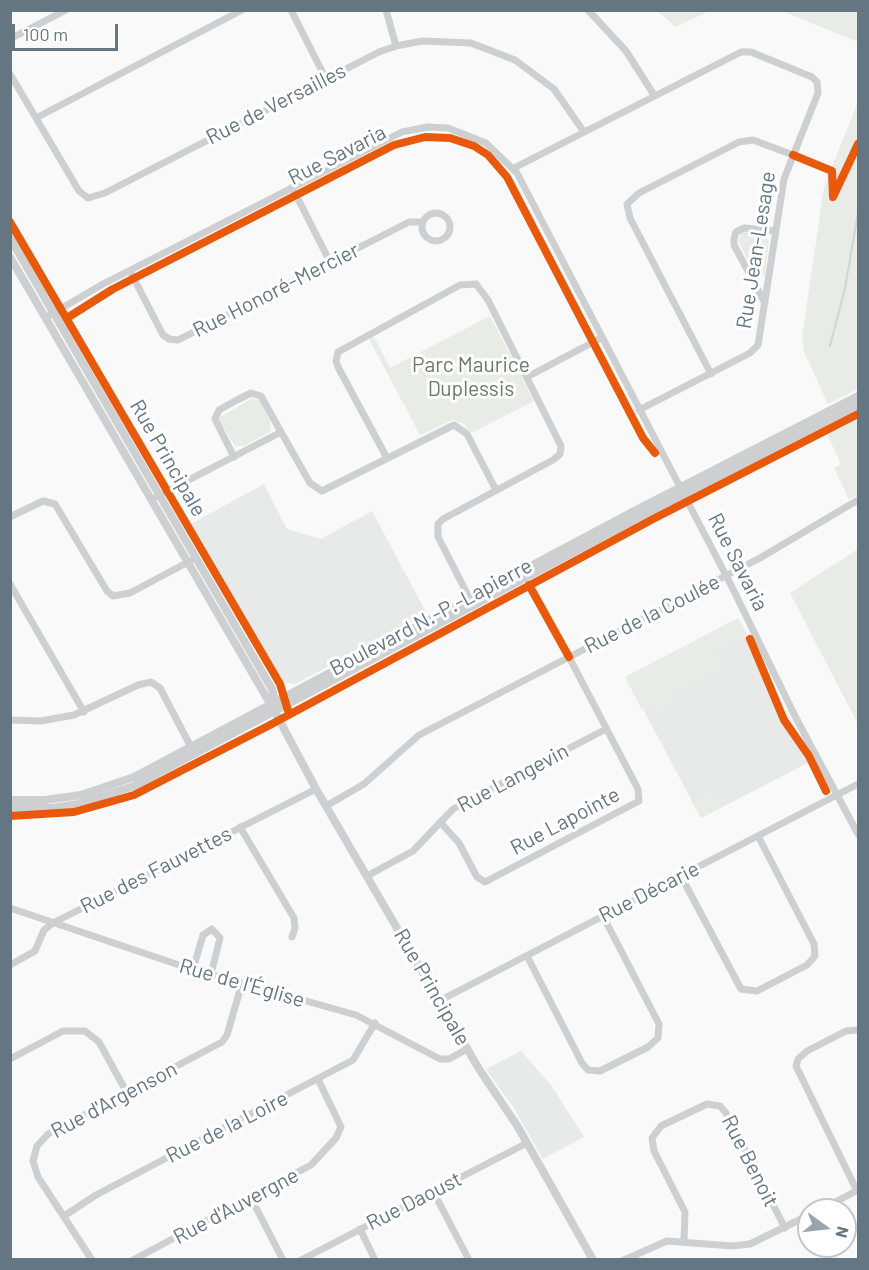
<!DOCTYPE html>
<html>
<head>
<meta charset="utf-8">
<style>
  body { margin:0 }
  #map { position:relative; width:869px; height:1270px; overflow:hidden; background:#f9f9f9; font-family:Barlow,sans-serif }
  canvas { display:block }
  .frame { position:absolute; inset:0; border:12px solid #657683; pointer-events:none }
  .north { position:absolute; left:797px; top:1198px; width:60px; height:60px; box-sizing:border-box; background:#fff; border:2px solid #c1c8cd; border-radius:50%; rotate:105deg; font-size:16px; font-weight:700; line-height:24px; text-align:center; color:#657683 }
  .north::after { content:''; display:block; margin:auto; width:21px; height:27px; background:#99a4ac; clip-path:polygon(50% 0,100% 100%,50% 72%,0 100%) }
  .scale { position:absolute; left:12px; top:24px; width:106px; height:27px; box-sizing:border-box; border:3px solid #657683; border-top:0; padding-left:8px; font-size:18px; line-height:21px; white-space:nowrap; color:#657683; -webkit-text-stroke:4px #fff; paint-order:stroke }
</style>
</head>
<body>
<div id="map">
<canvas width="869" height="1270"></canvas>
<div class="frame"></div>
<div class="north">N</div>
<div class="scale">100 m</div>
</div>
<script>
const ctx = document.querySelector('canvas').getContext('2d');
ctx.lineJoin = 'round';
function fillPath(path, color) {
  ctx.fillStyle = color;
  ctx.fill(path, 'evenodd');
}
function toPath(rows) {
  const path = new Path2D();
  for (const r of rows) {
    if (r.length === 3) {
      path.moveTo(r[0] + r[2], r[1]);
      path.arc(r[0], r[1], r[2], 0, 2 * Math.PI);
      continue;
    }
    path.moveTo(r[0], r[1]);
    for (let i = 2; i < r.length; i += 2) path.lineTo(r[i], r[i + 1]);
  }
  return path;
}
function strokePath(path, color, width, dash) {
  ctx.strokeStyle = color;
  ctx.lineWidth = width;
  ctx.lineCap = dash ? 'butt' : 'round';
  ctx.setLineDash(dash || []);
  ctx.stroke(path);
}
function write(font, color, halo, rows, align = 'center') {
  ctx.font = font + ' Barlow,sans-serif';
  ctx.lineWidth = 6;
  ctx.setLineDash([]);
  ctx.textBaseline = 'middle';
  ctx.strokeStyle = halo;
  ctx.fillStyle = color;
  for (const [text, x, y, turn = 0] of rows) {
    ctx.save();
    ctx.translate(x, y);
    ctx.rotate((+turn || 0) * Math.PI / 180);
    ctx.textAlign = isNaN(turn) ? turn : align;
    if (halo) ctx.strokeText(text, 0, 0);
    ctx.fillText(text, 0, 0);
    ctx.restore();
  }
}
const built = toPath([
  [264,484,287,529,321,539,372,511,427,614,295,684,281,683,189,525],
  [747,634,750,647,781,716,810,762,701,818,643,709,722,668,714,651],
  [521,1051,551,1085,584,1137,543,1159,515,1110,486,1069]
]);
const green = toPath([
  [657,11,709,11,676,27],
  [782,11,858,11,858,42],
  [858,102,858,389,828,404,804,352,802,338,824,187],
  [745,232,764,235,769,240,765,273,762,278,756,276,739,243,740,235],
  [490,316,534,401,471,433,464,424,453,420,420,435,369,339,374,337,390,368],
  [253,398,260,401,270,421,271,431,244,446,235,446,220,422,220,417],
  [858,415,858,495,849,499,834,468,841,464,826,432],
  [858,549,858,724,790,593],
  [738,618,747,634,714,651,723,668,672,694,677,704,659,713,654,704,642,710,625,677],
  [713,789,721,807,701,818,691,801]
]);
const stream = toPath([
  [830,346,845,288,858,213]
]);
const minor = toPath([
  [291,10,326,79],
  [386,10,396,46],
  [588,10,626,51,654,95],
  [10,39,66,10],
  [10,74,79,191,88,198,105,193,379,52,396,46,422,41,471,43,515,60,554,89,584,132],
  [36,118,242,10],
  [514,168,741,52,751,52,812,77,817,82,818,93,784,179,758,345,750,353,639,410],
  [292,187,330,262],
  [436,227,14],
  [130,271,163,335,169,339,178,340,409,222,423,222],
  [765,303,734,245,734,239,736,232,744,228,775,231],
  [50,315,103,284,402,132,428,127,448,128,486,143,517,173,733,589,796,718,858,834],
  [711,374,630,218,627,204,639,193,739,142,753,140,793,155],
  [527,377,601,338],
  [234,457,215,419,219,410,237,400,251,393,261,396,281,432],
  [387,458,338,367,336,361,338,352,460,285,476,284,488,300,561,446,560,454,553,460,443,519,438,524,438,537,471,601],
  [156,497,281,432,310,483,322,491,454,425,467,434,496,490],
  [10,517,43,501,55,504,107,591,113,596,130,593,192,560],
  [10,584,84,712],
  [10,720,41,721,74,715,138,685,151,682,160,688,192,749],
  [326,806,364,784,419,735,760,558,858,500],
  [440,822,459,843,477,877,485,882,639,801,638,789,569,657],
  [240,827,294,918,295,928,292,937],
  [367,876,413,851,453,809,606,729],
  [681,876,741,989,757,991,807,965,815,956,814,944,758,836],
  [10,908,182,966,356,1015,440,1059,449,1059,467,1049],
  [527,956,582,1063,588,1070,600,1071,648,1047,658,1038,659,1024,603,916],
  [10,965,35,951,44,930,53,923,316,789],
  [193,969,203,935,212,929,220,938,211,974],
  [439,1001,858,784],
  [10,1059,63,1031,85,1031,99,1042,127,1093],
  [433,1191,469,1260],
  [857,1191,796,1066,798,1059,807,1051,846,1031,858,1030],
  [251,1198,283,1260],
  [820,1210,858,1190],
  [64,1216,96,1195,353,1060,375,1023],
  [360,1229,375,1260],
  [684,1241,685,1212,654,1151,652,1138,661,1126,707,1104,720,1106,726,1113,785,1228],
  [92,1260,38,1177,33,1161,37,1146,48,1134,222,1042,227,1035,242,983],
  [133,1260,311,1165,336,1138,341,1127,318,1079],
  [301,1260,527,1143],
  [624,1260,667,1241,732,1246,750,1244,809,1215]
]);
const tertiary = toPath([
  [10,238,272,689,276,706],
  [10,257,275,712,316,789,479,1069,518,1127,593,1260],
  [10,800,45,800,81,795,134,777,636,510,858,396],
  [10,808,53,808,78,804,134,786,649,512,858,405]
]);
const cycleway = toPath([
  [793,155,832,171,833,197,858,144],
  [10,222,280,684,289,714],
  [67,318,113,289,394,145,425,137,450,138,474,146,488,155,507,177,643,438,655,453],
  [529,585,569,657],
  [750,639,784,720,809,756,826,791],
  [10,816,74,812,134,795,270,725,653,519,858,414]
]);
const streetNames = [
  ["Rue de Versailles",276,104,-27],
  ["Rue Savaria",337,155,-27],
  ["Rue Jean-Lesage",756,250,-81],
  ["Rue Honoré-Mercier",276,290,-27],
  ["Rue Principale",168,458,60],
  ["Rue Savaria",738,562,63],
  ["Rue de la Coulée",652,614,-27],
  ["Boulevard N.-P.-Lapierre",431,617,-28],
  ["Rue Langevin",513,778,-28],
  ["Rue Lapointe",565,821,-28],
  ["Rue des Fauvettes",156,870,-27],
  ["Rue Décarie",649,892,-27],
  ["Rue de l'Église",242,983,16],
  ["Rue Principale",432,987,60],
  ["Rue d'Argenson",114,1100,-28],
  ["Rue de la Loire",227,1127,-27],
  ["Rue Benoit",750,1161,63],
  ["Rue Daoust",414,1201,-27],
  ["Rue d'Auvergne",236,1206,-28]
];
const parkNames = [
  ["Parc Maurice",471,365],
  ["Duplessis",471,389]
];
fillPath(built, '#e8e9e9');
fillPath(green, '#e8ebe6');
strokePath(stream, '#ced6d9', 2);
strokePath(minor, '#cecfd0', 7);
strokePath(tertiary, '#cecfd0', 8);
strokePath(cycleway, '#e8590c', 8);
write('21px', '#657683', '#fff', streetNames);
write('21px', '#687a64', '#fff', parkNames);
</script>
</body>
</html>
